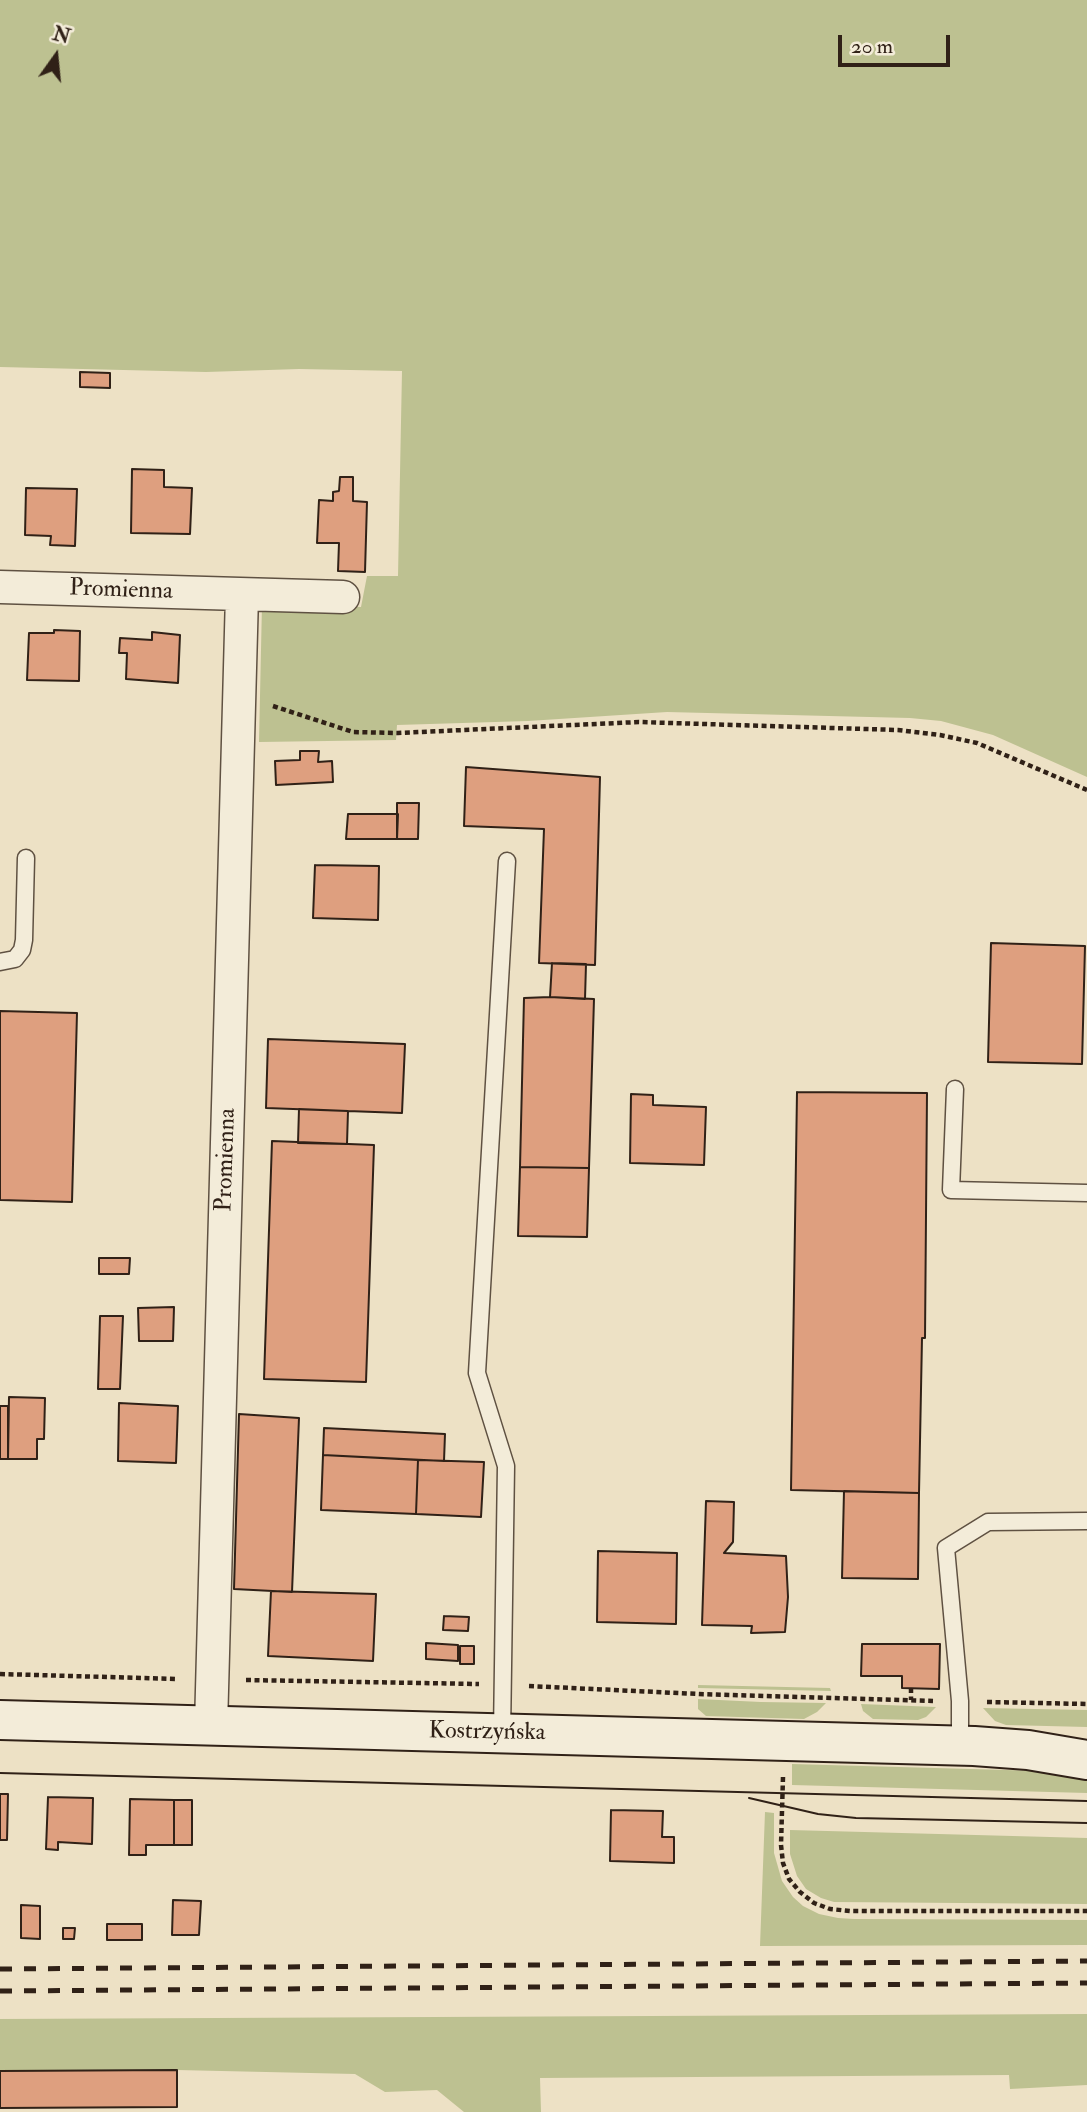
<!DOCTYPE html>
<html>
<head>
<meta charset="utf-8">
<style>
  body { margin:0 }
  #map { position:relative; width:1087px; height:2112px; overflow:hidden; background:#ede1c5; font-family:"IM FELL Double Pica",serif }
  canvas { display:block }
  .north { position:absolute; left:21px; top:21px; width:70px; height:70px; -webkit-text-stroke:5px #f3ecd9; paint-order:stroke; rotate:15deg; font-size:19px; font-weight:700; line-height:28px; text-align:center; color:#302117 }
  .north::after { content:''; display:block; margin:auto; width:24px; height:32px; background:#302117; clip-path:polygon(50% 0,100% 100%,50% 72%,0 100%) }
  .scale { position:absolute; left:838px; top:35px; width:112px; height:32px; box-sizing:border-box; border:4px solid #302117; border-top:0; padding-left:9px; font-size:21px; line-height:24px; white-space:nowrap; color:#302117; -webkit-text-stroke:5px #f3ecd9; paint-order:stroke }
</style>
</head>
<body>
<div id="map">
<canvas width="1087" height="2112"></canvas>
<div class="north">N</div>
<div class="scale">20 m</div>
</div>
<script>
const ctx = document.querySelector('canvas').getContext('2d');
ctx.lineJoin = 'round';
function fillPath(path, color) {
  ctx.fillStyle = color;
  ctx.fill(path, 'evenodd');
}
function toPath(rows) {
  const path = new Path2D();
  for (const r of rows) {
    path.moveTo(r[0], r[1]);
    for (let i = 2; i < r.length; i += 2) path.lineTo(r[i], r[i + 1]);
  }
  return path;
}
function strokePath(path, color, width, dash) {
  ctx.strokeStyle = color;
  ctx.lineWidth = width;
  ctx.lineCap = dash ? 'butt' : 'round';
  ctx.setLineDash(dash || []);
  ctx.stroke(path);
}
function write(font, color, halo, rows, align = 'center') {
  ctx.font = font + ' "IM FELL Double Pica",serif';
  ctx.lineWidth = 5;
  ctx.setLineDash([]);
  ctx.textBaseline = 'middle';
  ctx.strokeStyle = halo;
  ctx.fillStyle = color;
  for (const [text, x, y, turn = 0] of rows) {
    ctx.save();
    ctx.translate(x, y);
    ctx.rotate((+turn || 0) * Math.PI / 180);
    ctx.textAlign = isNaN(turn) ? turn : align;
    if (halo) ctx.strokeText(text, 0, 0);
    ctx.fillText(text, 0, 0);
    ctx.restore();
  }
}
const green = toPath([
  [0,0,1087,0,1087,777,993,735,941,721,910,718,667,712,528,721,397,725,396,740,259,742,262,604,361,607,367,576,398,576,402,371,299,369,206,372,0,367],
  [698,1685,830,1688,831,1691,698,1688],
  [698,1699,761,1702,826,1703,817,1712,804,1719,706,1716,698,1709],
  [861,1704,936,1707,926,1717,918,1720,873,1719,863,1711],
  [983,1708,1087,1710,1087,1727,1006,1725,995,1721],
  [792,1764,1042,1771,1087,1775,1087,1793,792,1785],
  [765,1812,774,1813,774,1853,782,1881,793,1897,803,1906,819,1914,838,1918,854,1919,1087,1920,1087,1945,760,1946],
  [790,1830,1087,1838,1087,1904,834,1902,821,1898,806,1889,797,1876,790,1854],
  [1087,2014,1087,2085,1010,2089,1009,2075,540,2078,541,2112,464,2112,437,2090,385,2092,355,2074,177,2070,0,2071,0,2019]
]);
const building = toPath([
  [80,372,110,373,110,388,80,387,80,372],
  [132,469,164,470,164,487,192,488,190,534,131,533,132,469],
  [340,477,353,477,353,501,367,502,365,572,338,571,339,543,317,543,319,500,333,501,333,492,339,491,340,477],
  [26,488,77,489,75,546,50,545,51,536,25,535,26,488],
  [54,630,80,631,79,681,27,680,29,633,54,633,54,630],
  [152,632,180,635,178,683,126,679,127,653,119,653,120,638,152,640,152,632],
  [300,751,319,751,318,762,332,761,333,782,276,785,275,761,300,760,300,751],
  [466,767,600,777,595,965,539,963,544,829,464,826,466,767],
  [397,803,419,803,418,839,397,839,397,803],
  [348,814,398,814,397,839,346,839,348,814],
  [315,865,379,866,378,920,313,918,315,865],
  [991,943,1085,946,1082,1064,988,1062,991,943],
  [552,963,586,964,585,999,550,997,552,963],
  [550,997,594,999,589,1168,520,1167,524,998,550,997],
  [0,1011,77,1013,72,1202,0,1200,0,1011],
  [268,1039,405,1044,402,1113,266,1108,268,1039],
  [797,1092,927,1093,925,1338,922,1338,919,1493,791,1490,797,1092],
  [631,1094,653,1095,653,1105,706,1107,704,1165,630,1163,631,1094],
  [299,1109,348,1111,347,1144,298,1143,299,1109],
  [272,1141,374,1145,366,1382,264,1379,272,1141],
  [520,1167,589,1168,587,1237,518,1236,520,1167],
  [99,1258,130,1258,129,1274,99,1274,99,1258],
  [174,1307,173,1341,139,1341,138,1308,174,1307],
  [100,1316,123,1316,120,1389,98,1389,100,1316],
  [9,1397,45,1398,44,1439,37,1439,37,1459,8,1459,9,1397],
  [119,1403,178,1406,176,1463,118,1461,119,1403],
  [0,1406,8,1406,8,1459,0,1459,0,1406],
  [239,1414,299,1418,292,1592,234,1589,239,1414],
  [324,1428,445,1434,444,1461,323,1455,324,1428],
  [323,1455,418,1460,416,1514,321,1510,323,1455],
  [418,1460,484,1462,481,1517,416,1514,418,1460],
  [844,1491,919,1493,918,1579,842,1578,844,1491],
  [706,1501,734,1502,733,1542,724,1553,786,1556,788,1597,785,1632,751,1633,752,1626,702,1625,706,1501],
  [598,1551,677,1553,676,1624,597,1622,598,1551],
  [271,1591,376,1594,373,1661,268,1656,271,1591],
  [444,1616,469,1617,468,1631,443,1630,444,1616],
  [426,1643,458,1645,458,1661,426,1659,426,1643],
  [862,1644,940,1644,939,1689,902,1688,902,1676,861,1676,862,1644],
  [460,1646,474,1646,474,1664,460,1664,460,1646],
  [0,1794,8,1794,7,1840,0,1840,0,1794],
  [48,1797,93,1798,92,1844,58,1842,58,1850,46,1849,48,1797],
  [130,1799,174,1800,174,1845,146,1845,146,1855,129,1855,130,1799],
  [174,1800,192,1800,192,1845,174,1845,174,1800],
  [611,1810,663,1811,662,1837,674,1837,674,1863,610,1861,611,1810],
  [173,1900,201,1901,199,1935,172,1935,173,1900],
  [21,1905,40,1906,40,1939,21,1938,21,1905],
  [107,1924,142,1924,142,1940,107,1940,107,1924],
  [63,1928,75,1928,74,1939,63,1939,63,1928],
  [177,2070,177,2107,0,2108,0,2071,177,2070]
]);
const path = toPath([
  [273,706,353,732,398,733,639,722,898,730,940,735,977,743,1087,790],
  [0,1674,178,1679],
  [246,1680,479,1684],
  [529,1686,699,1694,933,1701],
  [911,1688,911,1700],
  [987,1702,1087,1704],
  [783,1777,781,1845,783,1863,789,1879,800,1892,814,1903,830,1909,850,1911,1087,1911]
]);
const lane = toPath([
  [0,962,15,959,22,950,24,940,26,858],
  [955,1089,951,1190,1087,1193],
  [502,1733,506,1466,477,1373,507,861],
  [960,1745,960,1701,946,1548,988,1522,1087,1521]
]);
const street = toPath([
  [0,587,343,597],
  [211,1726,242,595]
]);
const secondary = toPath([
  [0,1720,974,1746,1028,1750,1087,1760]
]);
const tram = toPath([
  [0,1773,1087,1801],
  [749,1798,818,1814,856,1818,1087,1823]
]);
const rail = toPath([
  [0,1969,1087,1961],
  [0,1991,1087,1983]
]);
const streetNames = [
  ["Promienna",121,591,2],
  ["Promienna",227,1160,-88],
  ["Kostrzyńska",487,1733,1]
];
fillPath(green, '#bdc191');
fillPath(building, '#de9f7f');
strokePath(building, '#302117', 2);
strokePath(lane, '#5f5142', 19);
strokePath(street, '#5f5142', 35);
strokePath(secondary, '#302117', 42);
strokePath(path, '#302117', 4.5, [5, 3.5]);
strokePath(lane, '#f3ecd9', 16);
strokePath(street, '#f3ecd9', 32);
strokePath(secondary, '#f3ecd9', 38);
strokePath(tram, '#302117', 2);
strokePath(rail, '#302117', 5, [12, 12]);
write('24px', '#302117', '#f3ecd9', streetNames);
</script>
</body>
</html>
